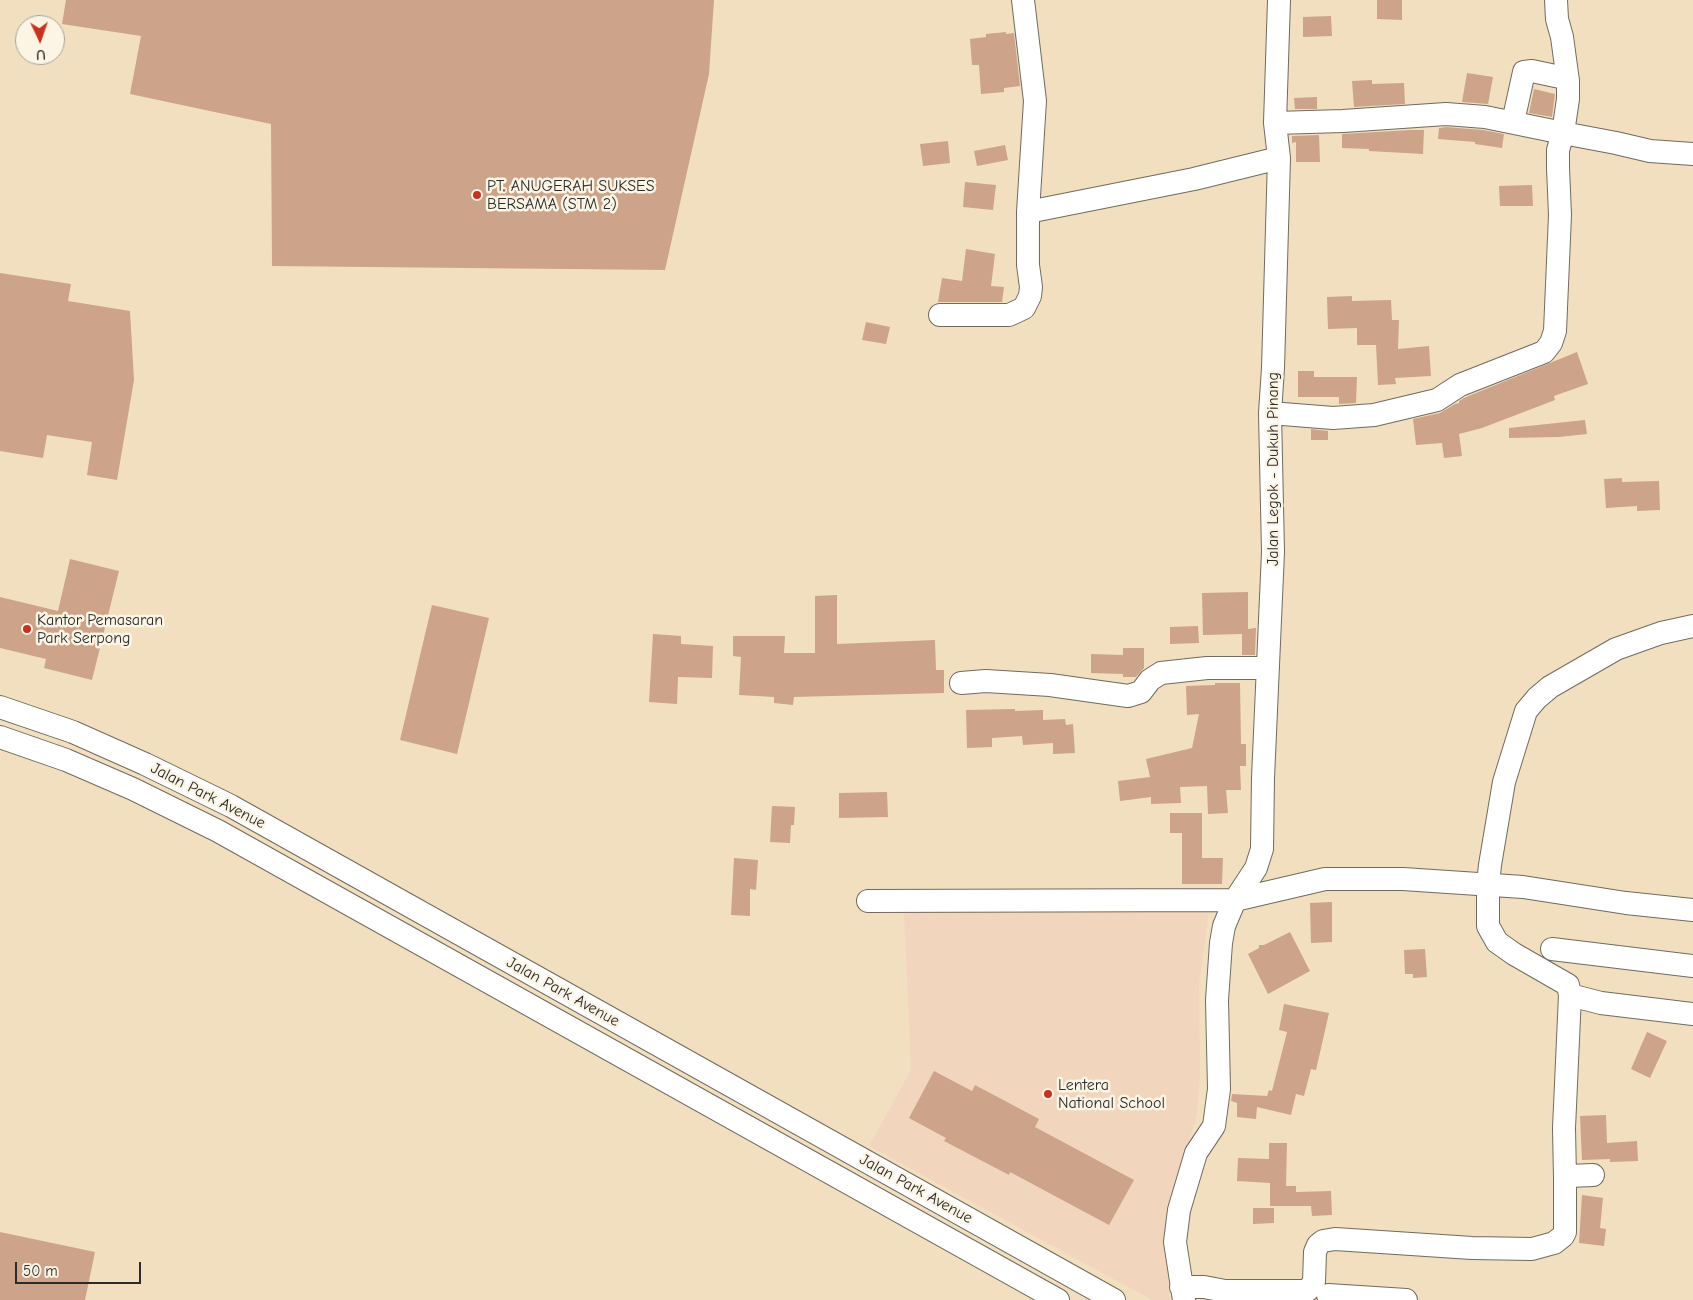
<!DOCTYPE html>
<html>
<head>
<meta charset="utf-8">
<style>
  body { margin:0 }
  #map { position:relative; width:1693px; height:1300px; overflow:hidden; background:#f2dfc0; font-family:"Comic Neue",sans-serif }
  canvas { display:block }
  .north { position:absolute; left:15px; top:15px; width:50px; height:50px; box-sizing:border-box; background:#fcf5e5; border:1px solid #a8a49b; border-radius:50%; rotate:177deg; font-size:14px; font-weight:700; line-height:20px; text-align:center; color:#2b2b2b }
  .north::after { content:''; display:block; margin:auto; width:18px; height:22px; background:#c8321e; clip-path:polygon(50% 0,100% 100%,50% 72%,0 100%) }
  .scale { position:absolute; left:15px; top:1262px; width:126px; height:22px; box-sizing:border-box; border:2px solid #2b2b2b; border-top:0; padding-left:6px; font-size:15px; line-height:18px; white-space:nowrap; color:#2b2b2b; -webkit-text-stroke:4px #fcf5e5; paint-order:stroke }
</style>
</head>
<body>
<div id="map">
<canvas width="1693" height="1300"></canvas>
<div class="north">U</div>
<div class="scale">50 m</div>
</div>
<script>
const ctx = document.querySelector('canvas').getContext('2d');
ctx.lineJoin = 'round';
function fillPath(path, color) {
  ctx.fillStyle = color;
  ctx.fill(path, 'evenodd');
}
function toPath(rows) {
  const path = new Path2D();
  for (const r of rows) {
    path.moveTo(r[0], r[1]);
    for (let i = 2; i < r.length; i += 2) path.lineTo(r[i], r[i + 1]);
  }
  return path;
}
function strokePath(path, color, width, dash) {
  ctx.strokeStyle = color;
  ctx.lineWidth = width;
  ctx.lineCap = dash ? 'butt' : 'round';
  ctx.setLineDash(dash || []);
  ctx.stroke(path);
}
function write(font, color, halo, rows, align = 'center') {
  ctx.font = font + ' "Comic Neue",sans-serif';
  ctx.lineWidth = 5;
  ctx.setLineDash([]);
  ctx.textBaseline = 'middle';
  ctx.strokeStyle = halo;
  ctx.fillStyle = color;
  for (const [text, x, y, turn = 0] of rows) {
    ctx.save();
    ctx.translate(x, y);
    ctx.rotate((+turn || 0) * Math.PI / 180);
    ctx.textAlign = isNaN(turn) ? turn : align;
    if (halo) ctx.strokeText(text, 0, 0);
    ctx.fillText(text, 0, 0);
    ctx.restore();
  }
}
const built = toPath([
  [1210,904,1199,984,1200,1072,1197,1116,1166,1210,1166,1247,1170,1300,1152,1300,869,1146,911,1070,904,913,1080,905]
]);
const building = toPath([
  [66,0,714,0,709,74,665,270,272,266,271,124,130,94,141,36,62,24],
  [1377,0,1402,0,1402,20,1377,19],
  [1331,16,1332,36,1303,37,1303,17],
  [1006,32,1006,34,1014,33,1020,86,1004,88,1004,92,981,94,979,65,972,65,970,39,986,37,986,34],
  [1467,73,1493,77,1488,104,1462,102],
  [1372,80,1372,84,1404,83,1405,104,1354,107,1352,81],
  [1534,89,1555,94,1552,117,1529,113],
  [1317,97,1317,109,1295,109,1294,98],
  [1446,127,1483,130,1504,134,1502,148,1475,144,1475,142,1438,139,1439,128],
  [1411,130,1424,130,1423,154,1369,151,1369,149,1342,148,1342,134],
  [1319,135,1320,162,1296,162,1296,142,1292,143,1292,136],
  [948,141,950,163,923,166,920,144],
  [1005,145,1008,160,977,166,974,151],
  [965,182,996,185,993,210,963,207],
  [1532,185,1533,206,1500,206,1499,186],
  [966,249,995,254,991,286,1004,287,1002,302,938,302,942,278,962,281],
  [0,273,71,284,68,301,130,311,134,380,117,480,87,475,92,442,47,435,43,458,0,451],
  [1352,296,1352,301,1391,300,1392,320,1399,320,1398,349,1429,346,1431,376,1395,378,1396,384,1378,385,1376,345,1357,345,1357,328,1328,329,1327,297],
  [866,322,890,327,886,344,862,340],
  [1577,352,1588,384,1554,396,1555,400,1482,428,1459,434,1462,456,1444,458,1442,443,1416,445,1413,419,1440,413,1455,404,1459,403,1459,401,1466,397],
  [1298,371,1314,371,1314,377,1357,377,1356,403,1339,404,1339,397,1298,397],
  [1585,420,1587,434,1559,437,1509,438,1509,428],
  [1311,429,1328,431,1328,440,1311,440],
  [1622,478,1622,482,1659,481,1660,510,1637,511,1637,506,1606,508,1604,479],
  [70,559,119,571,92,680,44,668,46,659,0,648,0,597,58,611],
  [1248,592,1248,629,1256,628,1255,655,1242,655,1242,634,1203,635,1202,593],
  [837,595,837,644,935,640,936,670,944,670,944,693,794,697,793,705,774,703,774,697,739,695,741,657,733,656,733,636,785,636,784,653,815,653,815,596],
  [432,605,489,618,457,754,400,740],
  [1198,626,1199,643,1170,644,1170,627],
  [653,634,681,636,681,644,713,646,712,678,678,677,677,704,649,702],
  [1123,648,1144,648,1144,668,1136,677,1123,677,1123,674,1091,673,1091,654,1123,655],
  [1215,683,1240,683,1241,744,1246,744,1246,766,1240,766,1241,790,1226,790,1228,813,1208,814,1207,786,1180,787,1181,803,1151,804,1151,797,1120,801,1118,781,1150,777,1146,759,1192,748,1199,714,1187,715,1186,686,1215,685],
  [1015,709,1015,711,1043,710,1043,720,1065,719,1066,725,1073,724,1075,753,1053,754,1053,743,1023,745,1022,736,992,738,992,747,967,748,966,710],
  [887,792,888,817,839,818,839,793],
  [772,806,795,807,794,825,791,825,790,843,770,842],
  [1170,813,1202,813,1202,858,1223,858,1222,884,1182,884,1182,833,1170,833],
  [734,858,758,860,756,890,750,889,750,916,731,915],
  [1332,902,1332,942,1311,943,1310,903],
  [1290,932,1310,971,1268,994,1248,954,1259,948,1259,945,1264,945],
  [1425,949,1427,977,1413,978,1413,974,1405,974,1404,950],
  [1284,1004,1329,1013,1316,1070,1311,1069,1304,1096,1296,1094,1291,1115,1257,1107,1256,1119,1237,1117,1237,1103,1231,1101,1232,1094,1267,1096,1269,1090,1272,1091,1287,1032,1279,1030],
  [1647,1032,1667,1041,1650,1078,1631,1069],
  [934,1071,972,1091,975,1085,1039,1119,1035,1127,1134,1180,1109,1225,1010,1172,1009,1175,944,1141,946,1138,909,1118],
  [1606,1115,1607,1143,1637,1141,1638,1161,1610,1162,1610,1159,1582,1160,1580,1116],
  [1269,1143,1287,1143,1286,1186,1296,1186,1296,1192,1331,1191,1332,1215,1312,1216,1311,1206,1270,1206,1270,1183,1237,1181,1238,1158,1269,1159],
  [1582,1195,1603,1198,1600,1228,1606,1229,1604,1246,1579,1243],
  [1253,1208,1274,1208,1274,1223,1253,1224],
  [0,1232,95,1252,85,1300,0,1300]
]);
const minor = toPath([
  [1023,0,1035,101,1028,212,1194,179,1279,158],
  [1556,0,1557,19,1562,37,1568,81],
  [1513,122,1524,72,1532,71,1560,77,1568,81,1568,99,1563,133,1616,143,1650,151,1693,154],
  [940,315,1009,315,1024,308,1030,296,1031,287,1028,265,1028,212],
  [1270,413,1333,418,1374,415,1437,400,1460,385,1544,352,1551,343,1555,331,1560,215,1558,168,1558,150,1563,133,1485,117,1446,114,1343,121,1275,123],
  [961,683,986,681,1050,685,1128,696,1141,692,1150,680,1161,673,1207,668,1268,668],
  [0,707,73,732,145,764,231,806,1114,1300],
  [0,737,66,760,133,789,218,831,1058,1300],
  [868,901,1235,900,1325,879,1403,879,1523,887,1626,903,1693,910],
  [1552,949,1693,966],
  [1570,995,1601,1003,1693,1014],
  [1565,1178,1564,1128,1570,995,1568,985,1514,954,1497,942,1488,926,1488,884,1490,865,1504,782,1526,711,1537,698,1550,687,1616,649,1661,633,1693,626],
  [1181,1287,1204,1287,1225,1291,1303,1291,1308,1290,1314,1282,1315,1252,1318,1245,1323,1241,1335,1239,1472,1248,1532,1249,1554,1243,1563,1236,1565,1232,1565,1178,1568,1176,1593,1175],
  [1328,1295,1406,1300],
  [1184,1300,1175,1242,1179,1210,1196,1153,1214,1126,1219,1089,1217,1000,1221,943,1224,926,1235,900,1256,868,1262,849,1263,778,1273,552,1270,413,1273,368,1279,158,1275,123,1279,0]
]);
const markers = [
  [477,195,5,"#c8321e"],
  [27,629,5,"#c8321e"],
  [1048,1094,5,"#c8321e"]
];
const poiNames = [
  ["PT. ANUGERAH SUKSES",487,186],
  ["BERSAMA (STM 2)",487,204],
  ["Kantor Pemasaran",37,620],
  ["Park Serpong",37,638],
  ["Lentera",1058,1085],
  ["National School",1058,1103]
];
const streetNames = [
  ["Jalan Legok - Dukuh Pinang",1273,469,-90],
  ["Jalan Park Avenue",208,796,27],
  ["Jalan Park Avenue",563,992,29],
  ["Jalan Park Avenue",916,1189,29]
];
fillPath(built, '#f2d5bd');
fillPath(building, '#cda38a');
strokePath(minor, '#716a5f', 24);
strokePath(minor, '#fff', 22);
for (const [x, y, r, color] of markers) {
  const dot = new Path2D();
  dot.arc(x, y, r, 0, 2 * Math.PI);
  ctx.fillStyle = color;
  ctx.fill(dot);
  strokePath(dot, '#fcf5e5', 2);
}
write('16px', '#2b2b2b', '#fcf5e5', poiNames, 'left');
write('16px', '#2b2b2b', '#fcf5e5', streetNames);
</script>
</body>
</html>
